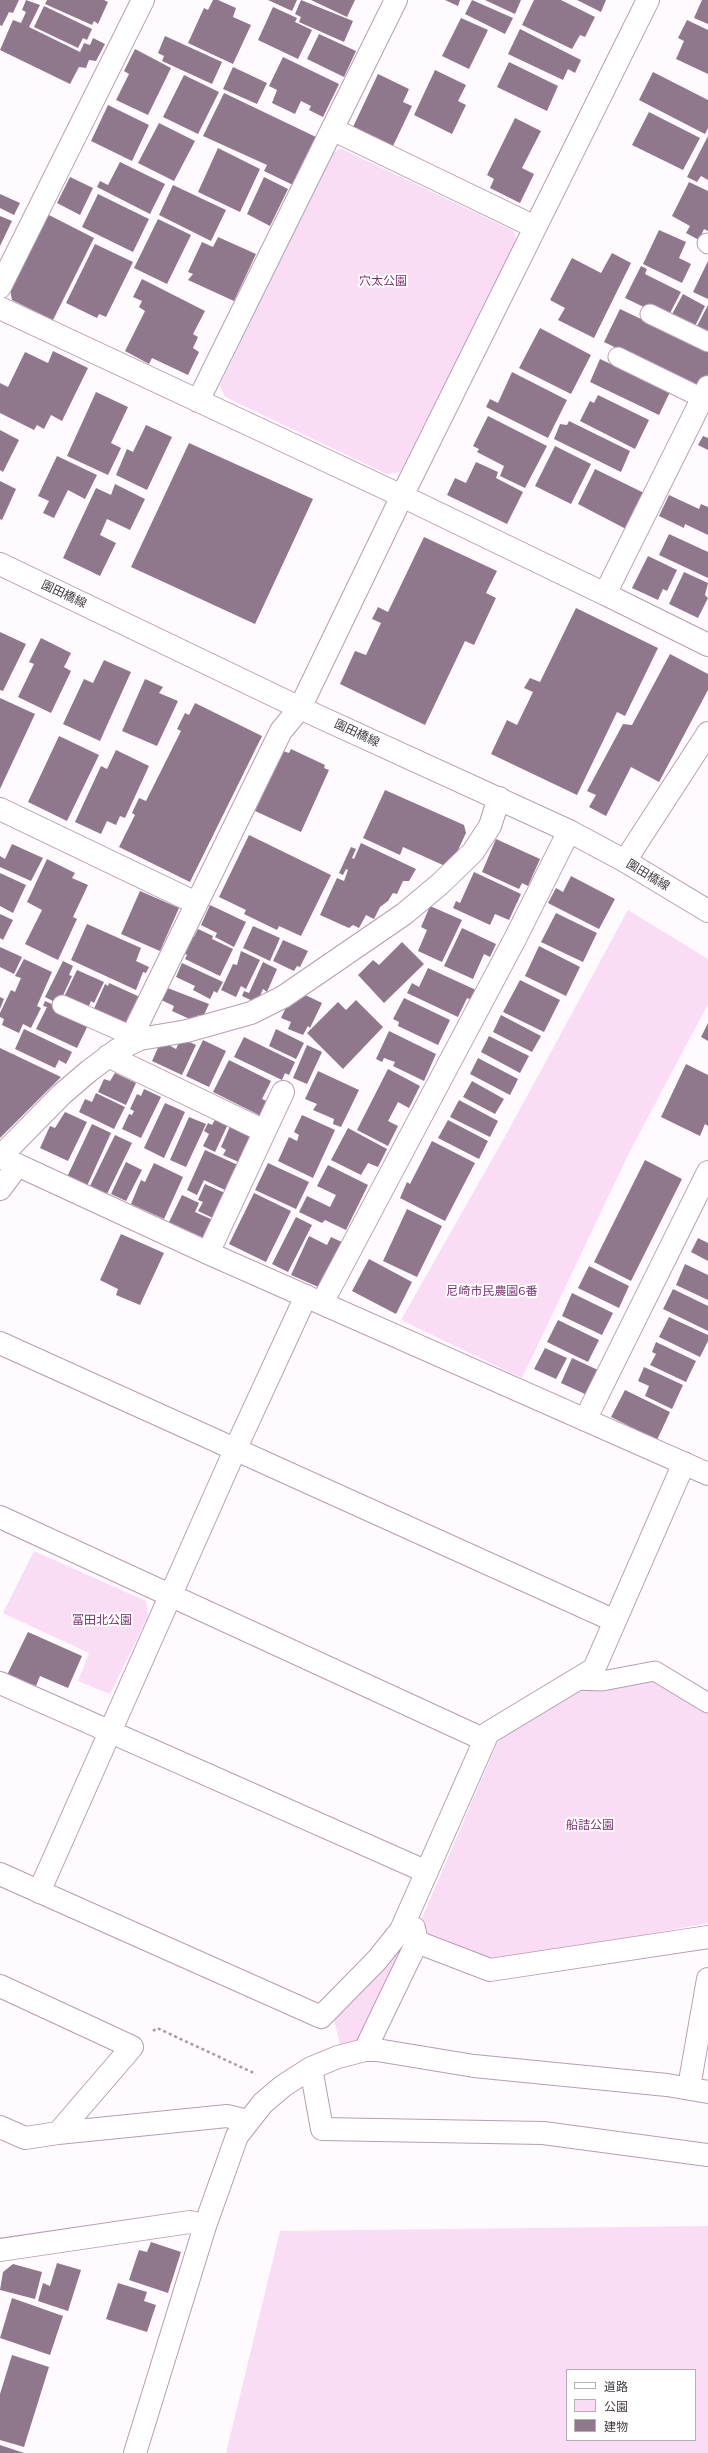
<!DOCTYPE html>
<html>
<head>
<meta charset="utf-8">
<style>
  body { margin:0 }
  #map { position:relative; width:708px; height:2453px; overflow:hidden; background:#fffafe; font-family:Commissioner,"Noto Sans JP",sans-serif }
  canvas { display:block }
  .legend { position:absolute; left:566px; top:2369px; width:130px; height:72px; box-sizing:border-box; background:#fff; border:1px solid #b3afb3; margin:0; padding:5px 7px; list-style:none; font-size:12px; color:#423840 }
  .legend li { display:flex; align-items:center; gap:8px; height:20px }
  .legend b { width:20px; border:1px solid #b3afb3 }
</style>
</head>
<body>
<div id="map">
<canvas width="708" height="2453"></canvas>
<ul class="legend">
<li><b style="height:5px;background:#fff"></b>道路</li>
<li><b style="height:11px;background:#fadcf5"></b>公園</li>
<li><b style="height:11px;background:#8f788b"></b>建物</li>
</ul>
</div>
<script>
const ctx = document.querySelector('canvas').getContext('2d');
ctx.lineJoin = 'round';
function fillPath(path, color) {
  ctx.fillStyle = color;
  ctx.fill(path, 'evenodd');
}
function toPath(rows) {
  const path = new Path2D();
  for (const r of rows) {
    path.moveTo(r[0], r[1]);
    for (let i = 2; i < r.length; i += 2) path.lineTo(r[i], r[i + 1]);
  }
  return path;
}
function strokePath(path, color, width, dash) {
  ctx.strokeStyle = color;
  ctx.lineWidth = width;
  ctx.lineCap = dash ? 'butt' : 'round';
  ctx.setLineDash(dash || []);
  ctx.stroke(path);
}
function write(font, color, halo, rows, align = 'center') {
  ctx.font = font + ' Commissioner,"Noto Sans JP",sans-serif';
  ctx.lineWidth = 4;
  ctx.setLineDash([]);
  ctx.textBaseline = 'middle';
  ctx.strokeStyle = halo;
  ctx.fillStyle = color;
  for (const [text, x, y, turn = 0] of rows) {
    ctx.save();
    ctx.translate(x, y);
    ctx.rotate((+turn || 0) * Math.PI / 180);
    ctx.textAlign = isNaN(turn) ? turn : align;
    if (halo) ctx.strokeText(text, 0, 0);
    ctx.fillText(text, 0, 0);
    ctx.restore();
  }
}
const green = toPath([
  [340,148,514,231,516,240,400,472,387,474,225,397,220,385,332,154],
  [628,910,708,959,708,1004,629,1153,522,1378,401,1320,507,1133],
  [34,1551,146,1601,148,1616,110,1694,78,1681,89,1653,3,1613],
  [656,1668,708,1699,708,1923,491,1963,430,1939,422,1918,499,1739,604,1674],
  [406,1940,360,2043,341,2049,334,2020],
  [708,2226,708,2453,226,2453,280,2231],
  [567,2370,695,2370,695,2440,567,2440]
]);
const building = toPath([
  [0,0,19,0,13,13,9,12,2,26,0,25],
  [26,0,40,5,29,27,80,52,84,43,90,45,93,38,105,44,96,61,89,60,86,68,79,67,70,84,0,50,13,20,21,23,26,12,22,10],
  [47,0,104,0,108,2,98,24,94,21,92,25,45,4],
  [213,0,218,0,236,8,233,17,251,25,233,64,188,43,204,8,208,10],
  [268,0,297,0,292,11],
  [301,0,353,21,344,42,299,22,301,17,295,14],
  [311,0,355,0,347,17],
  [445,0,460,0,458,6],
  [472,0,513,18,505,34,465,14],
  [485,0,521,0,515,14],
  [534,0,561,0,595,17,585,37,580,35,572,49,522,25],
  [577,0,606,0,601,12],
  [702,0,708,0,708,24,694,18],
  [44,6,92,29,87,40,83,38,78,48,34,27],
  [273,7,297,18,295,22,312,30,298,59,258,40],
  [461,18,488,30,469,69,442,56],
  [687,20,708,30,708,74,676,59,684,41,678,38],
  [520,29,581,60,575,73,568,69,563,80,508,54],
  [319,34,356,51,344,77,307,59],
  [165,36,222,62,212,84,162,61,164,56,158,53],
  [135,49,171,68,148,115,116,100,129,74,124,71],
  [283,57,339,84,323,117,309,110,311,106,301,101,295,114,272,103,277,90,269,86],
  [509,62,558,86,547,111,497,87],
  [233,67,267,83,257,104,223,89],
  [435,70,466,85,458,101,466,105,452,134,414,115],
  [653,72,708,100,708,128,705,134,639,100],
  [378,74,409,89,403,102,412,106,393,146,353,127],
  [184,75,219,92,198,134,163,117],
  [224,93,316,137,293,185,264,171,267,165,203,136],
  [108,105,149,125,132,161,91,141],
  [649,112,700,138,683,170,632,145],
  [515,118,541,131,522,168,534,174,520,203,490,188,494,179,487,175],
  [159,123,195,141,174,181,138,163],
  [708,136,708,180,701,176,697,182,687,177],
  [218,148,260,169,240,212,198,192],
  [120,162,165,184,150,214,97,187,100,181,108,185],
  [70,177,93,188,80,215,57,203],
  [264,177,288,189,270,226,247,214],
  [689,182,708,191,708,231,704,229,699,240,686,233,690,226,672,216],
  [173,185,226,210,211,241,159,215],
  [0,194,20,203,14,215,0,208],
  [98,194,149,219,133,252,82,227],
  [47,214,94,238,53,320,12,300,10,289],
  [0,216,12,221,0,246],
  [158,219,191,235,167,284,134,268],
  [659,230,686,242,679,258,691,264,682,283,643,264],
  [218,237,256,254,234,301,188,280,193,274,188,272,202,242,213,247],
  [95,244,133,262,106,317,99,314,97,318,66,303],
  [612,253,631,263,594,338,558,320,565,308,550,300,572,258,601,273],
  [708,261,708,299,693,292],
  [641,266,647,269,645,274,681,292,669,315,650,310,625,298],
  [142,279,205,311,193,334,198,337,193,348,199,352,188,375,152,358,149,364,125,351,145,311,139,307,142,301,133,297],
  [683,294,705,306,694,328,671,316],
  [708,305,708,334,696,328],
  [620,309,708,351,708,374,701,389,604,342],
  [540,328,591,355,571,394,519,368],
  [53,351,88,368,62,421,51,415,44,429,37,425,34,430,0,413,0,383,8,387,25,352,48,363],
  [600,359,670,392,659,415,590,382],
  [512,372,567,400,548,438,486,407,490,399,498,403],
  [96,392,128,407,111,443,121,448,108,475,67,456],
  [598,395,649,420,635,449,580,421,590,401,594,403],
  [488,416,547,446,525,488,500,476,504,466,477,452,479,449,473,446],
  [569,421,630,451,621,472,554,439,560,424,567,425],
  [146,425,172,437,147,490,116,475,127,449,133,452],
  [0,430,19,440,3,472,0,470],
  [703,436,708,438,708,450,698,445],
  [189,443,313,499,255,624,131,567],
  [555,446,591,464,571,504,535,486],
  [57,456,97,475,85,499,68,490,54,518,43,513,49,501,38,496],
  [476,462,498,472,496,478,523,492,507,524,447,495,455,478,466,483],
  [595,469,644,493,626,529,578,504],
  [0,481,16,489,2,520,0,519],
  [115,484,145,499,130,530,107,519,100,535,116,543,100,576,63,558,96,488,111,495],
  [669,495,699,509,701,504,708,507,708,535,685,524,684,528,659,516],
  [669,534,708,552,708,578,659,555],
  [424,537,497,571,486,593,496,598,474,645,465,641,425,725,340,684,355,651,366,655,381,623,372,619,378,607,388,612],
  [648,556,677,570,667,591,663,589,658,600,632,588],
  [684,572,708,583,705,595,708,598,698,618,669,604],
  [576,608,658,648,625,716,617,712,577,795,491,754,507,720,517,725,533,692,524,688,530,678,540,682],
  [0,632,26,644,3,691,0,690],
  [41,638,71,653,64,667,71,671,51,713,18,697,34,664,29,662],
  [670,654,708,674,708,690,659,782,631,767,606,816,589,807,596,795,587,791,623,724,632,725],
  [104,660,131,672,100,741,63,724,84,679,93,683],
  [145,679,163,687,159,693,178,701,157,746,122,731],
  [0,698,35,714,0,789],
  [195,703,262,736,190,882,119,847,135,815,132,813,139,798,146,801,181,731,177,729,185,713,189,715],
  [59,736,99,755,67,821,28,802],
  [291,749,325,765,324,768,329,770,301,832,255,811,283,751,289,753],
  [116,750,149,766,125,818,120,816,116,825,107,821,101,834,75,822,101,766,107,769],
  [385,790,464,825,466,833,451,865,445,866,403,847,400,855,363,838],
  [249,835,331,875,301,936,279,926,277,930,244,914,246,910,219,897],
  [496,839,540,859,528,886,522,883,519,889,482,872],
  [361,843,416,869,409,881,403,881,397,894,393,893,388,901,380,907,374,919,366,915,359,928,353,925,349,928,320,915,337,878,344,881,348,870,346,869,343,875,339,873,351,847,356,849,352,858,354,859],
  [12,844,43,858,31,881,0,867,0,856,5,859],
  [47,859,75,873,72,878,88,885,73,917,77,919,58,960,25,944,42,910,27,902],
  [474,872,521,894,509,920,495,914,490,925,453,908,456,901,460,903],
  [0,873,26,885,13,913,0,906],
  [571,876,615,899,599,929,548,903,556,888,563,892],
  [140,891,179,908,160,951,121,934],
  [210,905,246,922,234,947,215,937,217,933,201,925],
  [430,906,462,920,442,962,418,951,427,930,421,927],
  [556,913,597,933,583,962,541,942],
  [0,914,13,920,3,940,0,938],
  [87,924,141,948,136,961,149,967,146,973,143,972,136,990,71,960],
  [253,926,280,938,270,961,243,948],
  [462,928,496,944,490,957,484,954,473,979,444,966],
  [198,929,213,936,212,939,233,949,220,976,185,959,187,955,182,952,190,935,194,937],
  [283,940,308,951,300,967,297,966,294,971,273,961],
  [402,942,424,964,384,1003,358,975,373,960,379,965],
  [539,946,580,967,566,996,525,976],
  [0,947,22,957,14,974,0,967],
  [241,951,260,960,246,989,241,986,236,997,221,990,233,964,237,965],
  [24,959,52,972,37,1006,41,1008,31,1028,23,1024,19,1033,2,1025,4,1019,0,1017,0,1013,11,990,15,992,21,978,15,976],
  [63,961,73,966,69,975,72,976,59,1004,45,997],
  [263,962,277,969,267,992,263,989,257,1003,242,996,244,991,249,993],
  [182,963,223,982,217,993,214,991,210,999,193,990,195,986,176,977],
  [428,968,476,990,472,1000,467,998,458,1017,407,993,412,983,419,987],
  [77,970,104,982,94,1003,91,1001,88,1008,64,997],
  [520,980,560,1000,544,1032,503,1012],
  [109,983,140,997,127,1027,93,1011,105,984,108,986],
  [165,987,209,1004,203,1017,198,1015,194,1021,172,1011,174,1006,159,999],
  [299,992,322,1003,310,1028,308,1026,303,1035,288,1029,291,1022,281,1018,289,1001,294,1003],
  [0,997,4,999,0,1009],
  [404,998,450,1020,438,1045,398,1026,399,1022,393,1019],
  [356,1000,383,1027,343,1069,307,1033,338,1002,346,1010],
  [45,1001,90,1021,77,1048,36,1029,47,1007,43,1006],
  [501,1015,541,1036,532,1052,493,1032],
  [708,1023,708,1041,701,1037],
  [24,1029,72,1052,66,1064,59,1060,55,1068,15,1049],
  [276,1029,304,1043,296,1059,269,1046],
  [389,1031,436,1054,424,1081,393,1066,395,1062,384,1058,382,1062,376,1059],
  [489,1036,529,1056,520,1073,481,1052],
  [244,1037,295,1062,289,1075,285,1073,282,1080,234,1057],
  [181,1038,196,1045,182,1075,152,1061,161,1041,176,1049],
  [203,1040,226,1051,209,1087,186,1076],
  [307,1045,322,1052,307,1084,293,1078],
  [0,1048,61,1077,0,1138],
  [478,1058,518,1079,510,1095,470,1074],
  [229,1060,271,1081,262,1099,271,1103,263,1117,213,1092],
  [686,1064,708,1075,708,1126,705,1124,700,1136,661,1117],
  [388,1069,420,1086,409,1108,398,1102,388,1121,398,1126,388,1146,357,1130],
  [318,1071,359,1090,341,1127,333,1124,334,1119,313,1110,317,1104,305,1099],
  [115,1073,136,1083,126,1105,98,1092,104,1079,110,1081],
  [472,1081,504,1099,495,1114,463,1097],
  [144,1089,161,1097,141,1138,122,1129,129,1114,132,1115,134,1111,130,1109,137,1094,141,1096],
  [96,1093,125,1107,114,1129,79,1112,85,1099,92,1102],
  [459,1100,498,1121,490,1137,450,1117],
  [165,1103,185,1112,164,1158,144,1148],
  [65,1112,87,1122,68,1161,40,1148,50,1126,55,1128],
  [302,1115,335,1130,313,1178,278,1161,289,1137,297,1141,299,1135,294,1132],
  [189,1117,206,1124,186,1167,170,1160],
  [216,1118,228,1124,215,1152,203,1146,209,1134,204,1131,208,1123,212,1125],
  [448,1120,488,1141,479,1159,438,1138],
  [92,1124,111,1133,87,1186,67,1177],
  [231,1124,256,1135,243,1164,223,1155,226,1150,221,1147],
  [348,1128,387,1149,378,1167,368,1163,361,1175,331,1160],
  [115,1135,132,1143,106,1196,89,1188],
  [432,1141,475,1163,445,1221,400,1198,407,1182,410,1184],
  [205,1150,240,1166,227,1191,204,1180,197,1195,187,1190],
  [645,1160,682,1179,631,1281,594,1262],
  [126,1162,142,1170,126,1201,111,1194],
  [154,1163,183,1177,164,1219,131,1204,141,1180,145,1182],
  [268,1163,309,1182,296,1209,255,1190],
  [328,1165,368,1185,346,1230,325,1220,322,1223,299,1212,307,1196,330,1207,336,1195,317,1186],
  [205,1184,227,1194,215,1219,198,1211,203,1202,198,1200],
  [254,1193,291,1211,266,1262,229,1244],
  [182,1195,199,1203,195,1212,213,1220,204,1238,169,1222],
  [407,1209,442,1226,417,1277,383,1261],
  [296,1217,312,1225,288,1272,272,1264],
  [121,1234,164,1253,140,1305,116,1295,118,1289,100,1280],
  [309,1236,327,1245,331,1237,344,1243,323,1289,291,1275],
  [698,1238,708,1243,708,1261,691,1252],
  [369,1259,412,1282,396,1314,352,1291],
  [685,1264,708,1275,708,1300,676,1285],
  [589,1266,629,1286,619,1308,578,1288],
  [673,1289,708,1306,708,1331,663,1309],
  [572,1293,613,1313,602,1335,562,1316],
  [669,1317,708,1335,708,1341,700,1357,659,1337],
  [558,1320,599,1340,588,1362,547,1342],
  [656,1342,696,1361,686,1382,650,1365,656,1354,652,1352],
  [545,1348,567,1358,556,1379,534,1369],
  [572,1358,598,1370,587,1395,561,1383],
  [644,1367,683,1385,672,1409,645,1396,649,1386,638,1381],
  [625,1390,670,1412,657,1440,611,1417],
  [28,1632,82,1656,68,1688,40,1676,36,1686,7,1675],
  [151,2242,181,2252,168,2293,129,2280,139,2250,147,2252],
  [57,2263,81,2270,68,2311,38,2301,43,2283,50,2286],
  [13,2264,42,2272,35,2299,0,2290,3,2272],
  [118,2283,147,2292,144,2301,156,2305,147,2332,106,2319],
  [12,2298,63,2316,50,2355,0,2338],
  [12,2355,49,2367,24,2447,0,2440,0,2394],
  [0,2445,24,2453,0,2453]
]);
const path = toPath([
  [153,2031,157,2028,256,2074]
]);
const lane = toPath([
  [707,243,708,244],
  [650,314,708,342],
  [618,357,702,398],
  [62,1005,132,1036],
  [574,1680,602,1681,655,1671,708,1703]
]);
const street = toPath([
  [332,129,535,227],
  [0,287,143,0],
  [0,308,402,496,605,594],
  [708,387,605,594,708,645],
  [198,401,396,0],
  [0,809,196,903],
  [625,861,708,733],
  [128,1044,281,731,300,708,402,496,648,0],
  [108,1056,264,1131],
  [0,1157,208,1253,708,1474],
  [0,1157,62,1094,89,1071,117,1050,140,1039,187,1031,251,1013,283,997,404,914,440,884,473,852,490,826,499,798],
  [0,1189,18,1165],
  [208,1253,283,1092],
  [322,1303,516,937,569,831],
  [0,1343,615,1621],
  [585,1420,708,1172],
  [0,1517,485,1740],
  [0,1683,427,1872],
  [0,1874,321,2017,377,1960,401,1930,488,1733,594,1669,684,1463],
  [39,1892,235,1450,306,1296],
  [417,1942,490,1970,708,1937],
  [0,1986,132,2047,58,2133],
  [365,2050,417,1942,414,1928],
  [311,2068,322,2129,543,2133,708,2155],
  [689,2087,708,1979],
  [0,2127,25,2138,58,2133,227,2116,247,2121],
  [0,2250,190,2222,205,2226],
  [135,2453,205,2226,237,2136,263,2103,283,2086,311,2068,338,2057,365,2050,377,2050,474,2066,667,2085,708,2092]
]);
const secondary = toPath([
  [0,564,300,708,569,831,625,861,708,911]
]);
const parkNames = [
  ["穴太公園",383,281],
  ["尼崎市民農園6番",492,1291],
  ["冨田北公園",102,1620],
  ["船詰公園",590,1825]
];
const streetNames = [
  ["園田橋線",64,594,25],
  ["園田橋線",357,733,25],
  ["園田橋線",648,875,31]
];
fillPath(green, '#fadcf5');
fillPath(building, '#8f788b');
strokePath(lane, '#b69eb1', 21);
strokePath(street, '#b69eb1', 24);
strokePath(secondary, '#b69eb1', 24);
strokePath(path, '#a49ca2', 2.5, [3, 3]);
strokePath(lane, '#fff', 19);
strokePath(street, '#fff', 22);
strokePath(secondary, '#fff', 22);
write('12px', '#7b3374', '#fff', parkNames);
write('12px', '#423840', '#fff', streetNames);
</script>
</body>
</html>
